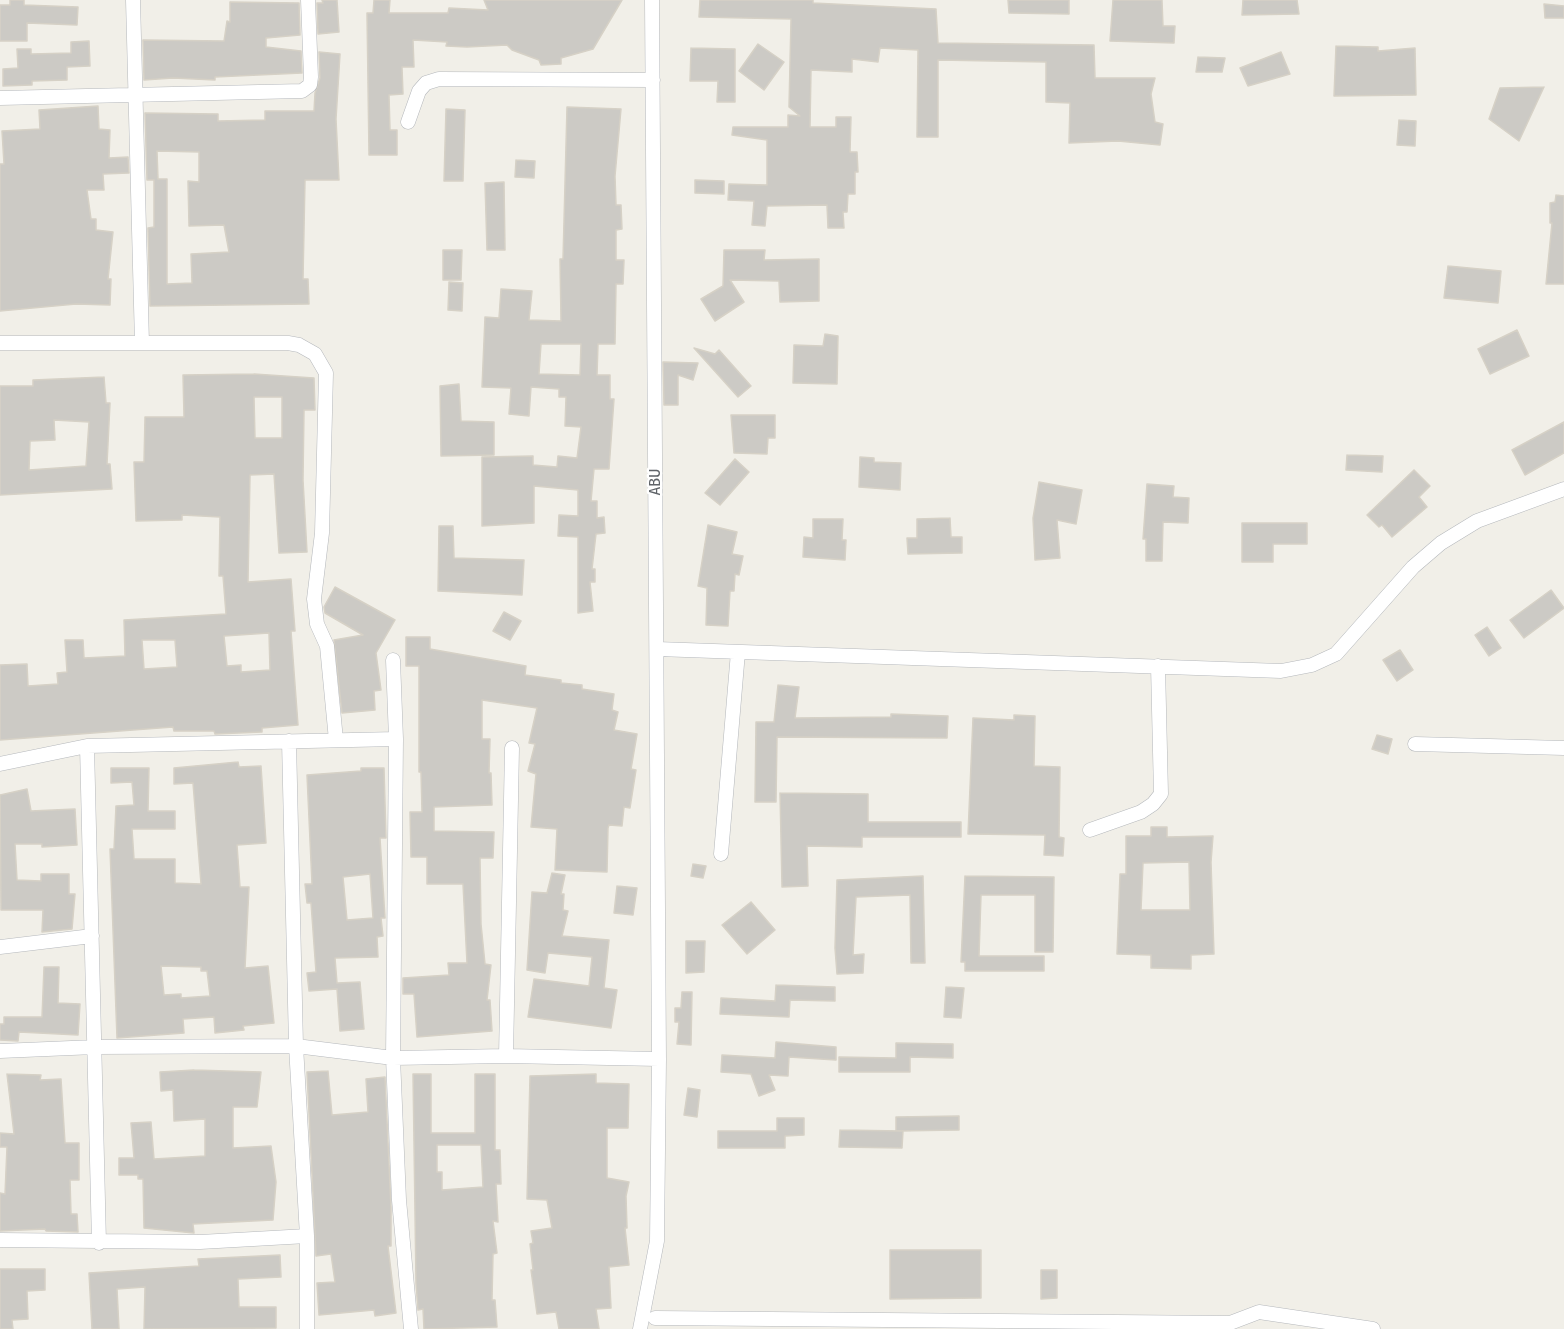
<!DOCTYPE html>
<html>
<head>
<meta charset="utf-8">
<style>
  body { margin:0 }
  canvas { display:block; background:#f1efe8 }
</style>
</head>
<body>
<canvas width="1564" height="1329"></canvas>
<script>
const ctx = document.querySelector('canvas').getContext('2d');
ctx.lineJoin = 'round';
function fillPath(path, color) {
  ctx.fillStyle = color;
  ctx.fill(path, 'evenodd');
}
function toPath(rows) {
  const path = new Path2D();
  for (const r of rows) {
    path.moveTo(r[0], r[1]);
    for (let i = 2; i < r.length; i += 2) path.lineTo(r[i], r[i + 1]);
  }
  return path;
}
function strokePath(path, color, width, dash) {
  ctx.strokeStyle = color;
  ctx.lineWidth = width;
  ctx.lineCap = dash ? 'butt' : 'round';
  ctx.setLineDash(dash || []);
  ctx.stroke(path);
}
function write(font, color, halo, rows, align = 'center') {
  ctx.font = font + ' "Fira Sans Condensed",sans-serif';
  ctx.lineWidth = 4.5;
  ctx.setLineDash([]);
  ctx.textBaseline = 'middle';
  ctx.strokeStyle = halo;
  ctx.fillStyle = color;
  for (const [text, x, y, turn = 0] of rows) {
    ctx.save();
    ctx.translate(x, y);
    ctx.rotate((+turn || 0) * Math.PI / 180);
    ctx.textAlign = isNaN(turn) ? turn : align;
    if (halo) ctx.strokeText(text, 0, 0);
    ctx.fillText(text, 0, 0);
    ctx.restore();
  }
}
const building = toPath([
  [10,0,24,0,24,5,78,7,77,25,27,23,27,41,0,41,0,5,10,5,10,0],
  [322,0,337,0,339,32,318,34,317,3,323,3,322,0],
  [374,0,390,0,389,13,448,13,449,8,488,10,484,0,622,0,593,49,561,58,561,64,541,65,539,60,512,50,507,45,467,47,446,46,447,42,413,40,414,67,402,67,403,94,389,95,390,130,397,130,397,155,369,155,367,13,373,13,374,0],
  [700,0,813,0,813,3,936,9,938,43,1094,45,1095,78,1155,78,1151,94,1155,122,1163,124,1160,145,1118,141,1069,143,1070,103,1046,102,1046,62,938,60,938,137,917,137,918,50,880,48,878,62,852,59,852,72,811,70,810,127,836,127,836,117,851,117,850,152,857,152,858,172,855,172,855,194,848,194,847,212,843,212,844,228,828,228,827,205,767,206,765,226,752,225,754,201,728,200,729,184,767,185,767,140,732,135,733,127,788,127,788,115,800,116,789,107,791,19,699,17,700,0],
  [1008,0,1069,0,1069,14,1009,13,1008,0],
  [1113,0,1162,0,1163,26,1175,26,1174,43,1110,41,1113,0],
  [1243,0,1297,0,1299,14,1242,15,1243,0],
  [230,2,299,3,300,35,266,38,266,47,301,51,302,73,215,77,215,80,173,78,144,80,143,40,224,41,227,21,230,22,230,2],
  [1544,4,1564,6,1564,18,1545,18,1544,4],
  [89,41,90,66,67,67,67,80,32,81,32,85,3,86,3,69,18,68,17,49,31,49,31,54,71,53,71,42,89,41],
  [758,44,784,62,764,90,739,71,758,44],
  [1336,46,1378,47,1378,51,1415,48,1416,95,1334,96,1336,46],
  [691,48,735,49,735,102,717,102,718,81,690,81,691,48],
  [319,52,340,54,336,119,339,180,305,180,303,279,308,279,309,304,150,306,148,228,154,227,154,180,147,180,145,113,218,114,218,121,265,120,265,111,314,111,315,93,320,78,319,52],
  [157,151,199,152,199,182,188,181,189,226,224,225,229,252,191,254,192,283,167,284,167,179,158,179,157,151],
  [1281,52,1290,74,1248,86,1240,68,1281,52],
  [1198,57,1225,58,1222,72,1196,72,1198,57],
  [1544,87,1519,141,1489,119,1500,88,1544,87],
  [98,106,99,129,110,130,109,158,128,157,129,173,103,174,104,190,87,190,91,219,96,219,96,230,113,232,108,279,111,279,110,305,76,304,0,311,0,164,4,164,2,131,40,129,39,110,98,106],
  [567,107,621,109,615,176,616,205,621,205,622,229,616,230,616,260,624,260,623,284,616,284,615,344,598,344,597,375,610,375,610,399,614,399,609,469,594,469,591,501,597,501,597,518,604,517,605,533,596,534,592,569,595,569,595,582,590,582,593,611,578,613,578,537,558,536,559,515,578,516,578,490,534,486,534,523,482,526,482,457,533,456,533,465,557,467,558,456,577,458,581,427,565,426,566,397,559,397,559,389,531,387,529,416,509,414,511,388,482,387,485,317,499,318,501,289,532,291,529,320,561,321,560,259,563,259,567,107],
  [541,344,581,344,580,375,539,374,541,344],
  [446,109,465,110,463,181,444,181,446,109],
  [1399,120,1416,121,1415,146,1397,145,1399,120],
  [516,160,535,161,534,178,515,177,516,160],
  [695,180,724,181,724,194,695,193,695,180],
  [504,182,505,250,487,250,485,183,504,182],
  [1556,195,1564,196,1564,284,1546,284,1552,223,1550,223,1550,203,1555,202,1556,195],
  [443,250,462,250,461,280,443,280,443,250],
  [724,250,765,250,764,260,819,259,819,301,780,302,779,281,730,280,744,302,715,321,701,299,723,286,724,250],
  [1448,266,1501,271,1498,303,1444,298,1448,266],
  [449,282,463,283,462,311,448,310,449,282],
  [1517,330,1529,356,1490,374,1478,349,1517,330],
  [825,334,838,336,837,384,793,383,794,345,823,346,825,334],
  [694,348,715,354,719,350,751,386,738,397,694,348],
  [663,362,698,363,693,380,678,375,678,405,664,405,663,362],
  [254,374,314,378,315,410,304,410,303,480,307,552,279,553,274,474,250,475,248,582,291,579,295,631,291,631,298,725,262,728,262,732,215,734,214,731,174,731,173,727,0,740,0,665,27,664,28,686,58,684,57,673,67,672,65,640,83,640,84,658,125,656,124,620,226,614,223,576,219,576,220,517,182,515,182,520,136,521,134,462,144,462,145,417,184,417,183,375,254,374],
  [254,397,282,397,282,438,255,438,254,397],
  [269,633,270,670,241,672,241,665,227,666,224,636,269,633],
  [142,640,175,640,177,667,144,669,142,640],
  [104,377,106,403,110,403,107,464,110,464,112,489,0,495,0,386,33,386,33,380,104,377],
  [54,420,89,422,86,466,29,470,30,441,55,440,54,420],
  [459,384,461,421,494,422,494,455,441,456,440,386,459,384],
  [731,415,775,415,775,438,768,438,767,454,734,453,731,415],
  [1564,422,1564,453,1525,475,1512,450,1564,422],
  [1347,455,1383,456,1382,472,1346,470,1347,455],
  [860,457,874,458,874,462,901,463,900,490,859,487,860,457],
  [735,459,749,472,720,505,705,493,735,459],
  [1414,470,1430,486,1419,497,1427,507,1392,537,1382,525,1379,527,1367,515,1414,470],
  [1039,482,1082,490,1076,524,1057,520,1060,558,1035,560,1033,518,1039,482],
  [1147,484,1174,486,1173,497,1189,498,1188,523,1163,522,1162,561,1146,561,1146,539,1143,539,1147,484],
  [950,518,951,537,962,537,962,553,908,554,907,538,917,538,917,519,950,518],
  [813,519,843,519,842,540,846,540,845,560,803,557,804,537,813,538,813,519],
  [1242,523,1307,523,1307,544,1273,544,1273,562,1242,562,1242,523],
  [708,525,737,532,732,554,743,556,739,575,735,574,734,591,730,591,728,626,706,625,707,588,698,586,708,525],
  [439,526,453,526,454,558,524,560,522,595,438,591,439,526],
  [335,587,395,620,376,653,381,690,374,691,375,710,342,713,334,640,363,635,325,613,324,607,335,587],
  [1551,590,1564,608,1524,638,1510,620,1551,590],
  [504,612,521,621,510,640,493,631,504,612],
  [1487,627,1501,648,1489,656,1475,635,1487,627],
  [406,637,430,637,430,649,526,666,525,675,561,680,561,683,582,685,582,689,614,694,612,710,618,712,614,730,637,734,631,769,636,770,630,808,624,807,622,826,609,825,608,828,607,872,555,870,557,829,531,827,536,774,528,771,535,744,529,743,537,708,482,700,482,739,490,739,489,773,491,773,492,805,434,807,434,831,494,832,493,858,480,858,481,924,485,964,491,965,487,1000,490,1000,492,1031,417,1037,414,994,403,994,403,978,449,975,448,963,467,963,463,884,427,884,427,857,411,857,410,812,422,812,421,772,419,772,419,666,406,666,406,637],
  [1400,650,1413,670,1397,681,1383,660,1400,650],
  [778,685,799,687,795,718,891,717,891,714,948,716,947,738,777,737,776,802,755,802,756,722,774,722,778,685],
  [1014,715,1035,716,1034,766,1060,767,1059,837,1064,838,1063,856,1044,855,1045,835,968,834,973,718,1014,720,1014,715],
  [1377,735,1392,739,1388,754,1372,749,1377,735],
  [238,762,239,767,261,766,266,843,237,845,240,887,249,887,245,968,268,966,274,1023,243,1026,244,1030,215,1033,214,1017,183,1019,184,1033,117,1038,110,849,114,849,116,806,134,805,132,782,111,783,111,768,149,768,148,811,175,811,175,829,132,829,134,859,175,859,175,883,201,884,193,783,174,784,174,768,238,762],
  [161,966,201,967,201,971,207,971,210,996,181,998,181,994,164,995,161,966],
  [361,768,384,768,386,838,380,838,385,918,381,918,383,936,377,937,378,957,335,958,337,983,360,982,364,1029,340,1031,337,989,309,991,307,973,316,972,311,903,307,903,305,884,312,884,307,775,361,771,361,768],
  [370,874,373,918,347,920,343,877,370,874],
  [27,789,31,811,75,809,77,845,42,847,42,844,15,844,17,880,41,881,41,874,69,874,69,894,75,894,72,929,42,932,43,910,1,910,0,795,27,789],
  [780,793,868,794,868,822,961,822,961,837,862,837,862,847,807,846,808,886,782,887,780,793],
  [1151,827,1167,827,1167,837,1213,836,1211,862,1214,954,1191,955,1191,969,1151,968,1151,955,1117,954,1120,874,1126,874,1126,836,1151,836,1151,827],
  [1189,862,1190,910,1141,910,1143,863,1189,862],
  [693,864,706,866,703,878,691,876,693,864],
  [552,873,565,875,561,894,564,894,563,910,568,911,562,936,609,940,604,988,617,990,611,1028,528,1017,534,979,589,986,592,957,548,953,545,973,527,970,532,892,547,893,552,873],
  [923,876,925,963,911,963,910,895,856,897,853,955,864,954,863,973,837,974,835,948,837,880,923,876],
  [965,876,1054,877,1053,952,1035,952,1035,895,981,895,979,956,1044,956,1044,971,965,971,965,962,961,962,965,876],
  [617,886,637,888,633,915,614,913,617,886],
  [751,902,775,930,747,954,722,925,751,902],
  [686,941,705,941,704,972,686,973,686,941],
  [44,967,59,967,58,1003,80,1004,78,1035,19,1032,18,1041,0,1040,0,1024,4,1024,4,1017,42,1017,44,967],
  [776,985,835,987,835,1001,790,1000,789,1017,720,1014,721,998,775,1001,776,985],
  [946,987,964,988,961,1018,944,1017,946,987],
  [682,992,692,992,691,1045,677,1044,679,1022,675,1022,675,1008,681,1008,682,992],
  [776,1042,836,1047,836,1060,789,1057,788,1076,769,1075,775,1090,759,1096,751,1074,721,1072,722,1055,775,1058,776,1042],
  [896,1043,953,1044,953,1058,910,1057,910,1072,839,1072,839,1057,896,1058,896,1043],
  [194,1070,261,1072,257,1107,233,1107,233,1148,271,1146,276,1182,273,1220,193,1224,194,1233,144,1228,143,1179,138,1179,138,1175,119,1175,119,1158,134,1158,131,1123,151,1122,154,1159,205,1156,205,1119,174,1121,173,1090,161,1091,160,1072,194,1070],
  [328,1071,332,1115,368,1112,366,1079,385,1077,391,1207,391,1246,388,1246,396,1313,375,1316,374,1310,319,1315,317,1283,335,1282,331,1254,316,1256,307,1072,328,1071],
  [7,1074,41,1075,40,1080,61,1079,65,1143,79,1143,79,1180,70,1180,71,1214,77,1214,78,1232,46,1231,45,1229,0,1231,0,1193,5,1194,7,1147,0,1147,0,1133,14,1134,7,1074],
  [413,1074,431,1074,431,1133,475,1133,475,1074,495,1074,495,1150,500,1150,501,1184,496,1184,498,1222,493,1221,497,1253,493,1254,492,1300,495,1300,497,1327,424,1329,423,1309,418,1310,416,1283,413,1074],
  [437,1145,481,1145,483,1187,442,1190,442,1172,437,1172,437,1145],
  [596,1074,596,1083,629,1084,628,1128,607,1128,607,1178,629,1182,626,1196,627,1228,625,1228,629,1265,609,1267,611,1308,596,1309,599,1329,559,1329,556,1312,537,1314,531,1270,533,1270,530,1244,533,1243,531,1231,552,1228,547,1200,527,1199,530,1076,596,1074],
  [688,1088,700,1090,697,1117,684,1115,688,1088],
  [959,1116,959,1130,896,1131,896,1117,959,1116],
  [777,1118,804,1118,804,1135,785,1136,785,1148,718,1148,718,1131,777,1131,777,1118],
  [840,1130,903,1131,902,1148,839,1147,840,1130],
  [890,1250,981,1250,981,1298,890,1299,890,1250],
  [280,1255,281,1277,238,1279,239,1307,276,1307,276,1328,144,1329,145,1287,117,1289,119,1329,92,1329,89,1273,199,1266,198,1259,280,1255],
  [0,1269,45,1269,45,1290,27,1291,28,1319,12,1320,13,1329,0,1329,0,1269],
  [1041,1270,1057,1270,1057,1298,1041,1299,1041,1270]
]);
const minor = toPath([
  [133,0,142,343],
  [0,98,302,91,310,85,311,77,308,0],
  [408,122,419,91,426,83,439,79,653,80],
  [0,343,288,343,299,345,315,354,326,373,322,533,314,599,317,624,327,646,336,740],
  [657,649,1281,671,1312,665,1336,654,1413,567,1441,543,1477,521,1564,489],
  [393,660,396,739,393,1058,399,1200,411,1329],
  [289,741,296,1046,307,1236,307,1329],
  [1415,744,1564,748],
  [87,746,99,1243],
  [0,764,87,746,396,739],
  [1090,830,1141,812,1153,804,1161,794,1158,666],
  [721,854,738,652],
  [0,947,92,936],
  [0,1051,95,1047,296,1046,393,1058,506,1056,659,1059],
  [506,1056,512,748],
  [0,1240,200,1242,307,1236],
  [655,1318,1230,1323,1259,1312,1373,1329],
  [640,1329,657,1241,659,1059,652,0]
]);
const streetNames = [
  ["ABU",656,482,-90]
];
fillPath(building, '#cccac5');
strokePath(building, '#d6d1c6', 1.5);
strokePath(minor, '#b5b8bc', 15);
strokePath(minor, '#fff', 14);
write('16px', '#5f6368', '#fff', streetNames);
</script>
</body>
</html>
